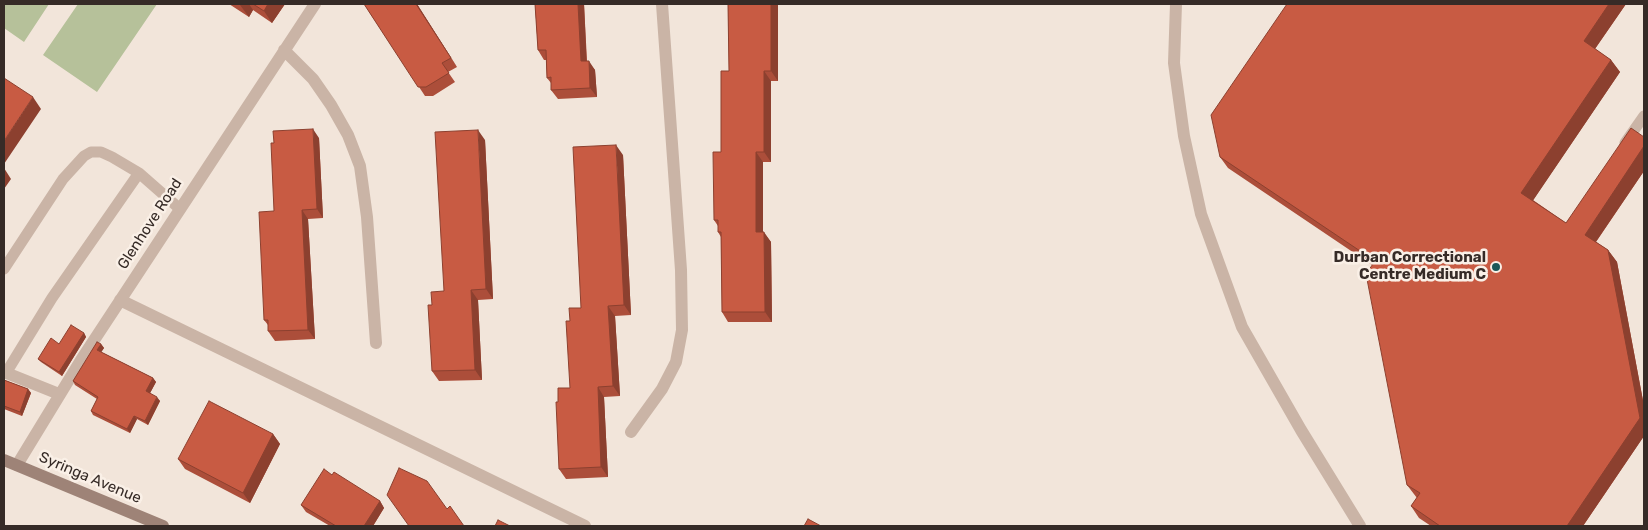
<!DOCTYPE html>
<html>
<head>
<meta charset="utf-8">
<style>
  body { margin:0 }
  #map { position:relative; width:1648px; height:530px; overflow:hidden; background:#f2e5da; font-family:Rubik,sans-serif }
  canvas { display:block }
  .frame { position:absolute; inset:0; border:5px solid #362b27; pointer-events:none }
</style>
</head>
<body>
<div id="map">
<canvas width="1648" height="530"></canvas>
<div class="frame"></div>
</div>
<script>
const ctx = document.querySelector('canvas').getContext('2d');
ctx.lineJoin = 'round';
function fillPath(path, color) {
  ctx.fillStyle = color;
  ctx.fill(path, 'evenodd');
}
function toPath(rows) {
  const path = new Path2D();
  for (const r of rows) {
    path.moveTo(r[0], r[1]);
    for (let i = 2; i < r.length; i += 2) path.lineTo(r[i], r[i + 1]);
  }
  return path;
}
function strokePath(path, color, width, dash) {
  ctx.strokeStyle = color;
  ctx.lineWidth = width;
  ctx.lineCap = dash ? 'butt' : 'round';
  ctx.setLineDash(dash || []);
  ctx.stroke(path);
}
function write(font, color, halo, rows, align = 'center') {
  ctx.font = font + ' Rubik,sans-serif';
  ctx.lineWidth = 5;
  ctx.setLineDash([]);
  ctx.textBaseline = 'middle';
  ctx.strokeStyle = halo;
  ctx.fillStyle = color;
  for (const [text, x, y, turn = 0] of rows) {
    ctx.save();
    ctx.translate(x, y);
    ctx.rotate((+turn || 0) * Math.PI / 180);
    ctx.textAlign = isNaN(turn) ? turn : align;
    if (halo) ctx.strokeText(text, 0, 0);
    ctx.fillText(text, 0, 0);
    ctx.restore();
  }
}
const green = toPath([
  [4,4,49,4,24,42,4,28],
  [78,4,157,4,97,92,43,55]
]);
const lane = toPath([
  [1625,143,1644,116],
  [4,269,63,179,84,156,91,152,101,152,112,157,139,173,180,209],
  [6,373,52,298,139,173]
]);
const street = toPath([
  [1176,4,1174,63,1184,136,1201,214,1242,327,1301,430,1360,526],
  [284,50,313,79,331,105,348,135,360,166,367,217,376,343],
  [120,300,585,526],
  [4,372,59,394],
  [631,432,662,389,676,362,682,330,681,270,662,4],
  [17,465,81,360,315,4]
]);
const secondary = toPath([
  [4,460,163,526]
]);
const wall = toPath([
  [229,4,285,4,272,23,253,10,249,17],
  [364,4,417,4,457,67,448,72,455,82,433,96,425,96],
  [535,4,584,4,587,61,595,70,597,97,558,99,551,90,551,83,547,78,546,60,544,60,538,50],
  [728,4,778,4,778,81,771,81,771,162,763,162,763,232,771,242,772,322,728,322,722,312,721,237,718,232,718,226,714,220,721,152,729,71],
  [1287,4,1626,4,1595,49,1611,60,1620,72,1533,200,1566,223,1644,137,1644,171,1596,242,1608,250,1617,262,1644,406,1644,436,1583,526,1431,526,1419,518,1411,506,1417,498,1407,485,1372,265,1228,168,1220,157],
  [319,138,323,218,308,219,315,339,275,341,268,331,268,325,264,320,274,211,274,143],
  [485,140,493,299,478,300,482,380,439,381,432,371,432,305,444,291],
  [623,155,631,315,615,316,620,396,604,397,608,477,566,479,559,469,558,402,570,388,570,321,581,308],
  [84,333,86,337,62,376,41,362,38,359,59,344],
  [101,344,104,348,101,352,153,378,156,382,150,393,160,401,148,425,137,419,130,433,93,415,91,411,97,399,75,385,73,381],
  [4,380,28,389,31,393,22,416,4,409],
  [273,434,280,444,250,503,185,469,178,459],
  [332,475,380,501,384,508,373,526,330,526,306,512,301,505]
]);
const shadedWall = toPath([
  [241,4,249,4,253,10,249,17,240,5],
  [268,4,285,4,272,23,264,11],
  [416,4,417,4,457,67,451,58],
  [578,4,584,4,587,70,581,61],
  [771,4,778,4,778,81,771,71],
  [1609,4,1626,4,1592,53,1584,41],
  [1611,60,1620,72,1530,205,1521,193],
  [589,61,595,70,597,97,590,88],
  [764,71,771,81,771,162,764,152],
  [33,97,41,109,4,164,4,141],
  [313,129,319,138,323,218,317,209],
  [478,130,485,140,493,299,486,289],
  [616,145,623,155,631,315,624,305],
  [1644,146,1644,171,1593,246,1585,235],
  [756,152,763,162,763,242,756,232],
  [4,168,11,179,4,189],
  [302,210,308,219,315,339,308,330],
  [764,232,771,242,772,322,765,312],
  [1608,250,1617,262,1644,406,1644,436,1583,526,1567,526],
  [471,290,478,300,482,380,475,370],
  [608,306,615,316,620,396,613,386],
  [84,333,86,337,62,376,59,372],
  [101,344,104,348,100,354,97,350],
  [153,378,156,382,149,395,146,391],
  [598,387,604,397,608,477,601,467],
  [28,389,31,393,22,416,20,412],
  [157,397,160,401,148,425,145,421],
  [134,416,137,419,130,433,127,429],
  [273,434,280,444,250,503,243,493],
  [380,501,384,508,373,526,364,526]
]);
const building = toPath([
  [253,4,268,4,264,11,253,4],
  [364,4,416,4,451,58,442,63,449,73,426,87,418,87,364,4],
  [535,4,578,4,581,61,589,61,590,88,551,90,551,77,547,78,546,50,538,50,535,4],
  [728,4,771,4,771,71,764,71,764,152,756,152,756,232,764,232,765,312,722,312,721,232,718,232,718,220,714,220,713,152,721,152,721,71,729,71,728,4],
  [1287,4,1609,4,1584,41,1611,60,1521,193,1566,223,1631,128,1644,137,1644,146,1585,235,1608,250,1640,418,1567,526,1440,526,1411,506,1420,493,1407,485,1366,274,1375,261,1220,157,1211,115,1287,4],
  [4,78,33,97,4,141,4,78],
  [313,129,317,209,302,210,308,330,268,331,268,320,264,320,259,212,274,211,271,143,274,143,273,131,313,129],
  [478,130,486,289,471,290,475,370,432,371,428,305,432,305,431,292,444,291,435,132,478,130],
  [616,145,624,305,608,306,613,386,598,387,601,467,559,469,556,402,558,402,558,388,570,388,566,321,570,321,569,308,581,308,573,147,616,145],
  [71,325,84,333,59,372,38,359,51,338,59,344,71,325],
  [97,342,101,344,97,350,153,378,146,391,157,397,145,421,134,416,127,429,91,411,98,397,73,381,97,342],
  [4,380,28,389,20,412,4,406,4,380],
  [209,401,273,434,243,493,178,459,209,401],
  [399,468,427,481,447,509,450,506,464,526,409,526,387,495,399,468],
  [324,469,332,475,334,472,380,501,364,526,336,526,301,505,324,469],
  [808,519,821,526,804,526,808,519],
  [498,520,510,526,495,526,498,520]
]);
const markers = [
  [1496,267,5,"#1c5858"]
];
const streetNames = [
  ["Glenhove Road",150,224,-57],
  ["Syringa Avenue",90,478,23]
];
const poiNames = [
  ["Durban Correctional",1486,258],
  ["Centre Medium C",1486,275]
];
fillPath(green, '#b6c19a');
strokePath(lane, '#cab4a6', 11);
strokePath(street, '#cab4a6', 12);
strokePath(secondary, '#9e8377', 12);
fillPath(wall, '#ac4e3a');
fillPath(shadedWall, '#8c402f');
fillPath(building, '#c85b43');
strokePath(building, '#8c402f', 1);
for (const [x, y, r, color] of markers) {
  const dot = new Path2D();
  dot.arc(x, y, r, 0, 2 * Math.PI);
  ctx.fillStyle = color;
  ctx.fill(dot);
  strokePath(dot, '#faf0e7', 2);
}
write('15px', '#362b27', '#faf0e7', streetNames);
write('bold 15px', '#362b27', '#faf0e7', poiNames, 'right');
</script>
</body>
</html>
